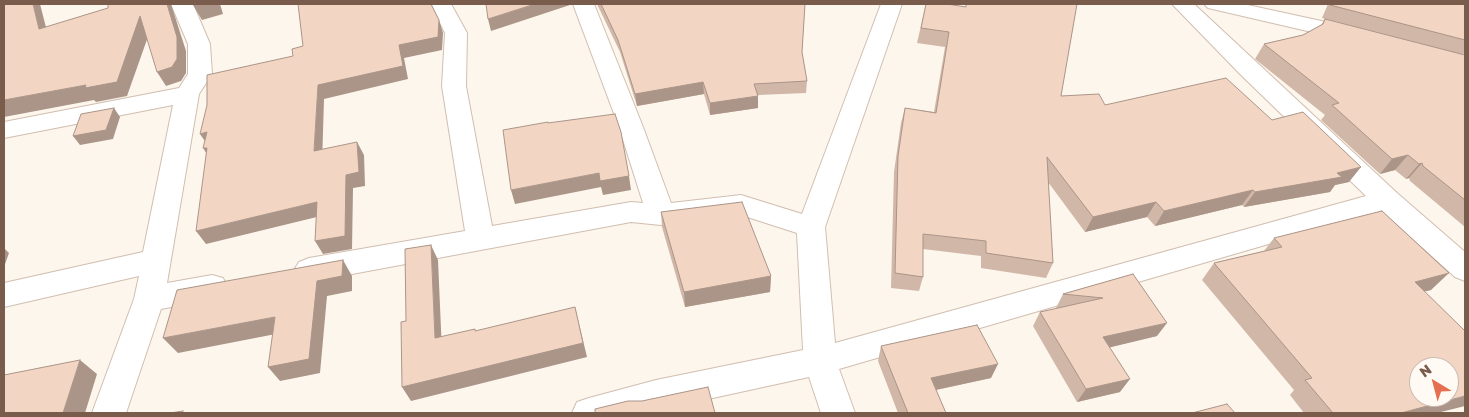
<!DOCTYPE html>
<html>
<head>
<meta charset="utf-8">
<style>
  body { margin:0 }
  #map { position:relative; width:1469px; height:417px; overflow:hidden; background:#fdf6ec; font-family:"Golos Text",sans-serif }
  canvas { display:block }
  .frame { position:absolute; inset:0; border:5px solid #7a5c4d; pointer-events:none }
  .north { position:absolute; left:1409px; top:357px; width:50px; height:50px; box-sizing:border-box; background:#fffaf3; border:1px solid #cabbb1; border-radius:50%; rotate:323deg; font-size:14px; font-weight:700; line-height:20px; text-align:center; color:#7a5c4d }
  .north::after { content:''; display:block; margin:auto; width:18px; height:22px; background:#e76f51; clip-path:polygon(50% 0,100% 100%,50% 72%,0 100%) }
</style>
</head>
<body>
<div id="map">
<canvas width="1469" height="417"></canvas>
<div class="frame"></div>
<div class="north">N</div>
</div>
<script>
const ctx = document.querySelector('canvas').getContext('2d');
ctx.lineJoin = 'round';
function toPath(rows) {
  const path = new Path2D();
  for (const r of rows) {
    path.moveTo(r[0], r[1]);
    for (let i = 2; i < r.length; i += 2) path.lineTo(r[i], r[i + 1]);
  }
  return path;
}
function strokePath(path, color, width, dash) {
  ctx.strokeStyle = color;
  ctx.lineWidth = width;
  ctx.lineCap = dash ? 'butt' : 'round';
  ctx.setLineDash(dash || []);
  ctx.stroke(path);
}
function fillPath(path, color) {
  ctx.fillStyle = color;
  ctx.fill(path, 'evenodd');
}
const street = toPath([
  [171,4,193,4,210,44,212,74,199,94,167,283,212,275,223,278,227,287,223,296,212,299,161,309,126,413,92,413,134,299,139,276,4,307,4,283,143,252,173,105,4,138,4,122,179,88,188,74,188,44,171,4],
  [431,4,451,4,467,33,466,86,492,226,631,202,643,203,619,127,573,4,594,4,643,127,671,203,741,195,802,214,881,4,902,4,825,227,835,343,1366,196,1241,75,1172,4,1194,4,1397,193,1465,252,1465,281,1455,277,1382,211,839,369,855,413,821,413,809,377,644,413,572,413,577,402,589,398,656,380,803,350,797,233,741,215,661,225,631,222,309,282,299,278,294,270,299,262,309,258,465,231,442,86,445,33,431,4],
  [1204,4,1243,4,1363,30,1366,35,1363,40,1355,42,1208,8,1204,4]
]);
const wall = toPath([
  [597,4,805,4,802,52,807,81,806,93,758,95,758,108,710,115,704,94,637,106,620,52],
  [926,4,1061,96,1105,105,1272,120,1349,182,1335,185,1330,192,1244,207,1242,205,1155,226,1147,217,1085,232,1048,182,1053,263,1046,278,981,268,981,256,923,249,923,277,919,291,891,288,894,172,901,123,905,108,934,112,945,47,917,43],
  [1328,4,1465,4,1465,52,1463,54,1465,55,1465,227,1410,181,1409,178,1406,179,1395,170,1380,174,1321,120,1325,115,1255,59,1264,44,1303,35,1321,25,1325,19,1440,48,1322,18],
  [661,212,771,276,770,292,685,307,662,227],
  [1274,238,1431,290,1425,291,1437,413,1304,413,1290,395,1294,390,1202,280,1214,263,1264,251],
  [1133,274,1157,336,1110,347,1120,392,1077,402,1033,326,1040,312,1059,308,1056,308,1063,294],
  [881,346,991,378,936,390,946,413,898,413,878,361]
]);
const shadedWall = toPath([
  [33,4,40,4,50,43,39,29],
  [167,4,171,4,186,51,186,73,181,81,166,86,157,72],
  [200,4,220,4,223,14,202,20,193,5],
  [535,4,573,4,491,31,488,19],
  [140,16,150,31,127,96,96,102,94,100,4,117,4,100,86,85],
  [439,20,443,33,442,50,404,58,408,79,324,99,322,164,314,151,318,85,399,45],
  [703,82,704,94,637,106,635,94],
  [758,96,758,108,710,115,710,103],
  [114,108,120,117,113,139,80,145,73,136],
  [207,132,209,147,200,134],
  [357,142,364,155,365,186,353,188,352,249,323,254,315,241,346,175],
  [203,148,207,148,212,162],
  [1408,155,1395,170,1380,174,1392,159],
  [1422,163,1409,178,1406,179,1419,164],
  [1361,167,1349,182,1335,185,1330,192,1244,207,1255,192],
  [599,173,629,176,631,190,603,195,601,187,515,204,511,190],
  [1253,190,1242,205,1155,226,1164,211],
  [317,202,325,215,206,244,196,231],
  [1156,202,1147,217,1085,232,1093,217],
  [431,245,438,260,442,352,435,338],
  [4,248,9,253,4,267],
  [343,260,352,276,352,291,327,296,320,373,280,381,268,367,317,281],
  [1449,273,1431,290,1398,298,1415,282],
  [771,276,770,292,685,307,684,292],
  [575,307,587,357,411,401,402,387],
  [275,317,286,332,178,353,163,338],
  [1167,323,1157,336,1095,351,1103,337],
  [80,360,97,374,85,413,63,413],
  [998,364,991,378,926,392,931,378],
  [1130,379,1120,392,1077,402,1086,389],
  [1465,396,1465,406,1437,413,1401,413]
]);
const building = toPath([
  [4,4,33,4,39,29,108,8,108,4,167,4,177,37,177,59,172,67,157,72,140,16,117,82,85,88,86,85,4,100,4,4],
  [298,4,431,4,439,20,438,37,399,45,403,66,318,85,314,151,357,142,359,172,346,175,345,236,315,241,317,202,196,231,207,148,203,148,207,132,200,134,207,105,207,75,293,56,292,49,303,46,298,4],
  [486,4,535,4,488,19,486,4],
  [601,4,805,4,802,52,807,81,754,84,758,96,710,103,703,82,635,94,618,40,601,4],
  [926,4,947,4,966,7,966,4,1077,4,1061,96,1099,94,1105,105,1226,78,1272,120,1303,112,1361,167,1337,173,1342,177,1255,192,1253,190,1164,211,1156,202,1093,217,1047,157,1053,263,986,253,986,241,923,234,923,277,895,273,898,156,905,108,936,113,949,32,921,28,926,4],
  [1331,4,1465,4,1465,40,1330,5,1331,4],
  [1325,19,1465,55,1465,200,1423,166,1422,163,1419,164,1408,155,1392,159,1332,105,1339,103,1264,44,1303,35,1323,24,1325,19],
  [114,108,106,130,73,136,81,114,114,108],
  [615,114,621,132,629,176,600,181,599,173,511,190,503,130,548,122,548,123,615,114],
  [742,202,771,276,684,292,661,212,742,202],
  [1382,211,1449,273,1415,282,1465,331,1465,396,1401,413,1333,413,1305,380,1312,378,1214,263,1282,247,1274,238,1382,211],
  [1419,367,1449,367,1449,397,1419,397,1419,367],
  [431,245,435,338,475,329,475,331,575,307,583,343,402,387,401,322,406,321,405,249,431,245],
  [343,260,342,276,317,281,309,359,268,367,275,317,163,338,177,290,343,260],
  [1133,274,1167,323,1103,337,1130,379,1086,389,1040,312,1103,298,1063,294,1133,274],
  [977,325,998,364,931,378,946,413,908,413,881,346,977,325],
  [80,360,63,413,4,413,4,375,80,360],
  [708,387,715,413,595,413,595,409,628,401,642,401,708,387],
  [1227,404,1235,413,1192,413,1227,404],
  [183,411,182,413,170,413,183,411]
]);
strokePath(street, '#d1beb0', 2);
fillPath(street, '#fff');
fillPath(wall, '#d1b7a8');
fillPath(shadedWall, '#aa9588');
fillPath(building, '#f3d5c3');
strokePath(building, '#aa9588', 1);
</script>
</body>
</html>
